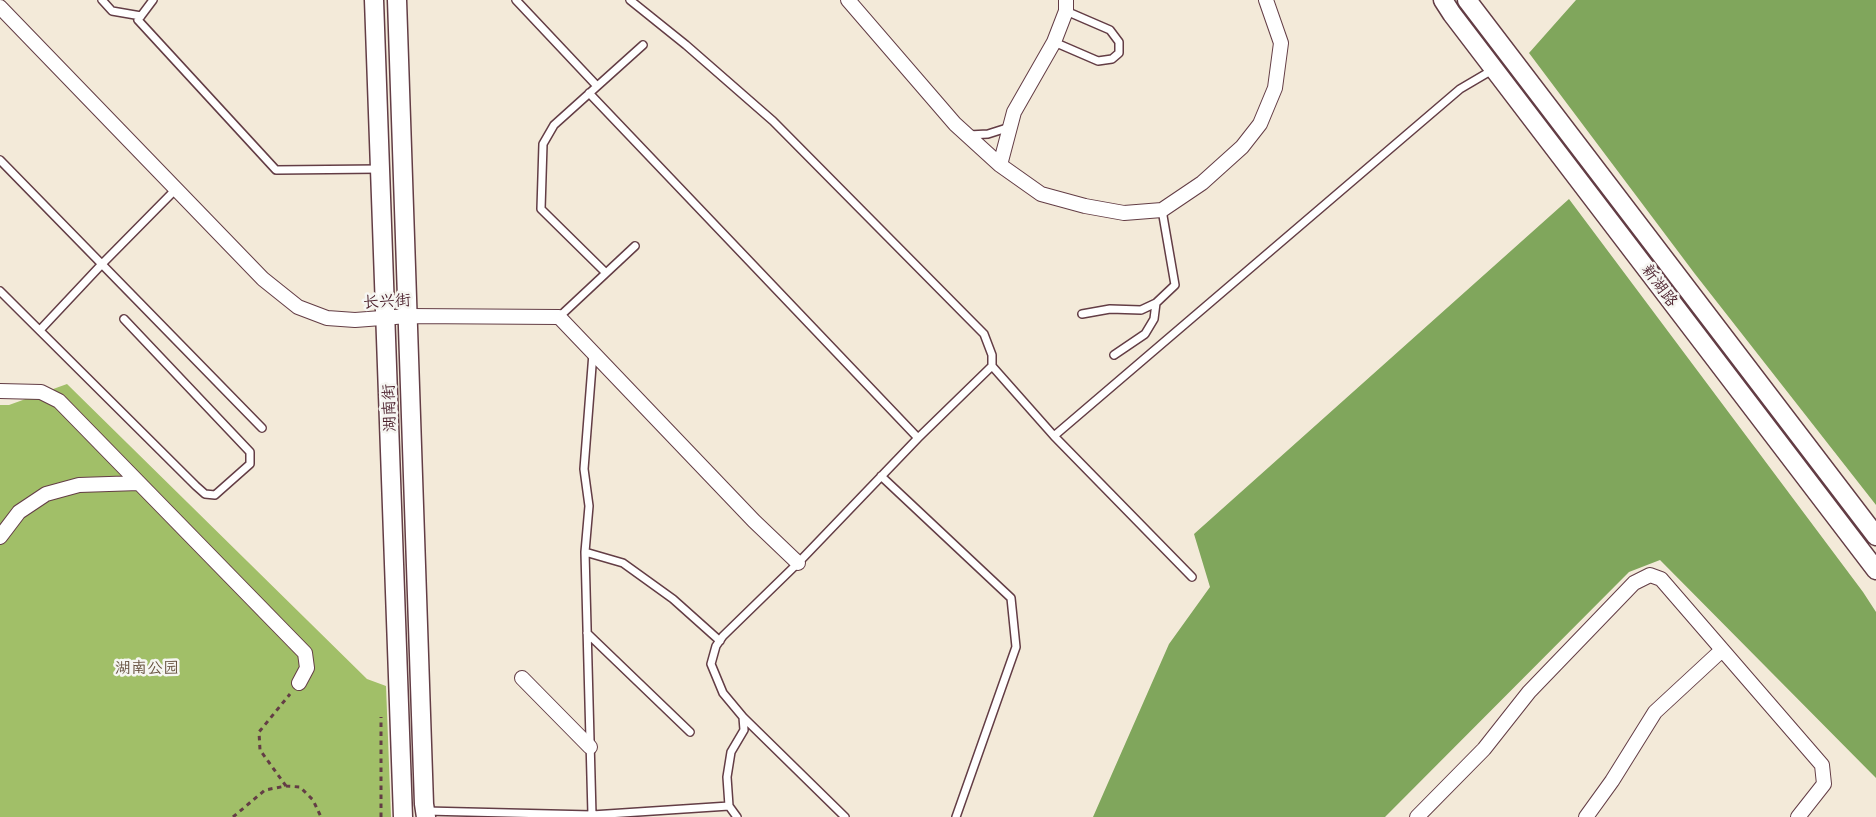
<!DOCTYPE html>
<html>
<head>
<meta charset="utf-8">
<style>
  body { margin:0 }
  canvas { display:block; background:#f3ead9 }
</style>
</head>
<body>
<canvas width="1876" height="817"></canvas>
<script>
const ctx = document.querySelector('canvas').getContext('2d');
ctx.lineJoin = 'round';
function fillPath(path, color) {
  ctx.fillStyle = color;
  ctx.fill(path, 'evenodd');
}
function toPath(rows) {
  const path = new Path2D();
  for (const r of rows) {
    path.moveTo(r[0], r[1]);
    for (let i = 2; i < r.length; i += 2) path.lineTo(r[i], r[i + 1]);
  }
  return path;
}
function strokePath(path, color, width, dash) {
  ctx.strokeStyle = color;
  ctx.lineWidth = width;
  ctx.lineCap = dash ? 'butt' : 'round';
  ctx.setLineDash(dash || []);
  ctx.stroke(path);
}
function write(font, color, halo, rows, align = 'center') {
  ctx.font = font + ' "Shantell Sans","LXGW WenKai TC",sans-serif';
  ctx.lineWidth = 5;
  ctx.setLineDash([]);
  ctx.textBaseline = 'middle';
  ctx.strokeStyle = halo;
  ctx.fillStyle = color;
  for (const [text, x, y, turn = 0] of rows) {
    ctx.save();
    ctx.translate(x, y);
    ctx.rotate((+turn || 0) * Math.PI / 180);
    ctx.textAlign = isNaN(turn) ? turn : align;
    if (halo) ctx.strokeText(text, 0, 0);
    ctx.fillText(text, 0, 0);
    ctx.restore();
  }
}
const green = toPath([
  [67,384,367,679,386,686,391,817,0,817,0,405,9,405]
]);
const forest = toPath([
  [1576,0,1876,0,1876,505,1695,274,1529,53],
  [1569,199,1863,592,1876,612,1876,778,1660,560,1629,572,1385,817,1093,817,1169,644,1210,587,1194,534]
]);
const path = toPath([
  [286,786,260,750,259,732,290,694],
  [233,817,265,790,286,786,300,787,313,800,321,817],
  [381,817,381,717]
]);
const service = toPath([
  [102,0,112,11,141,16],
  [153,0,138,20,276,170,380,169],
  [516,0,597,86],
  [630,0,686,45,773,121,984,334,992,355,992,366],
  [1054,42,1098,61,1112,59,1119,53,1119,42,1110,30,1066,11],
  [589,93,918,438,798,563,723,636,716,646,711,664,723,693,743,717,744,730,731,752,727,777,729,806,737,817],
  [969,135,988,134,1010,127],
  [0,160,262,428],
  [606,273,541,209,543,144,554,125,643,45],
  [0,291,196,486,205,494,215,495,250,464,250,452,124,319],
  [1082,314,1110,309,1141,310,1156,303],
  [559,317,635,246],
  [40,330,102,264,176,189],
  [593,353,584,469,589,506,585,552,623,563,673,599,720,641],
  [1114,355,1145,334,1154,319,1156,303,1175,285,1162,210],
  [1054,436,1460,89,1494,69],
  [918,438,992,366,1054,436,1192,577],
  [881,476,1011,598,1016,647,956,817],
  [585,552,592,815],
  [587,633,690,732],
  [743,717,845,817],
  [426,811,592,815,729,806]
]);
const minor = toPath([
  [848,0,955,124,1000,165,1041,194,1085,206,1124,213,1162,210,1202,183,1242,147,1260,124,1275,88,1281,43,1266,0],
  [0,7,263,279,298,307,327,318,355,320,408,316,559,317,754,521,798,563],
  [1000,165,1014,112,1054,42,1066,11,1066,0],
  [0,391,41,392,59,401,305,653,307,668,299,683],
  [0,537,19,512,46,494,79,485,139,483],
  [522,678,590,747],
  [1417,817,1484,749,1529,692,1634,583,1650,575,1661,579,1822,765,1824,784,1798,817],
  [1586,817,1612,781,1655,712,1722,650]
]);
const secondary = toPath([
  [374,0,403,817],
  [397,0,424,804,426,817],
  [1443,0,1452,14,1876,570],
  [1467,0,1876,536]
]);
const streetNames = [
  ["新湖路",1659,286,53],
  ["长兴街",387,302,-3],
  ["湖南街",390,408,-92]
];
const parkNames = [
  ["湖南公园",147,669]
];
fillPath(green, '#a1bf68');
fillPath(forest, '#80a65c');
strokePath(service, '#633d45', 10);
strokePath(minor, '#633d45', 16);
strokePath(secondary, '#633d45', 21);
strokePath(path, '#633d45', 3, [4.5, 4.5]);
strokePath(service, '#fff', 7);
strokePath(minor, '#fff', 14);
strokePath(secondary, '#fff', 18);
write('16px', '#4a1f2b', '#f6f6f2', streetNames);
write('16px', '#644f3d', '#f6f6f2', parkNames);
</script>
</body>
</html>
